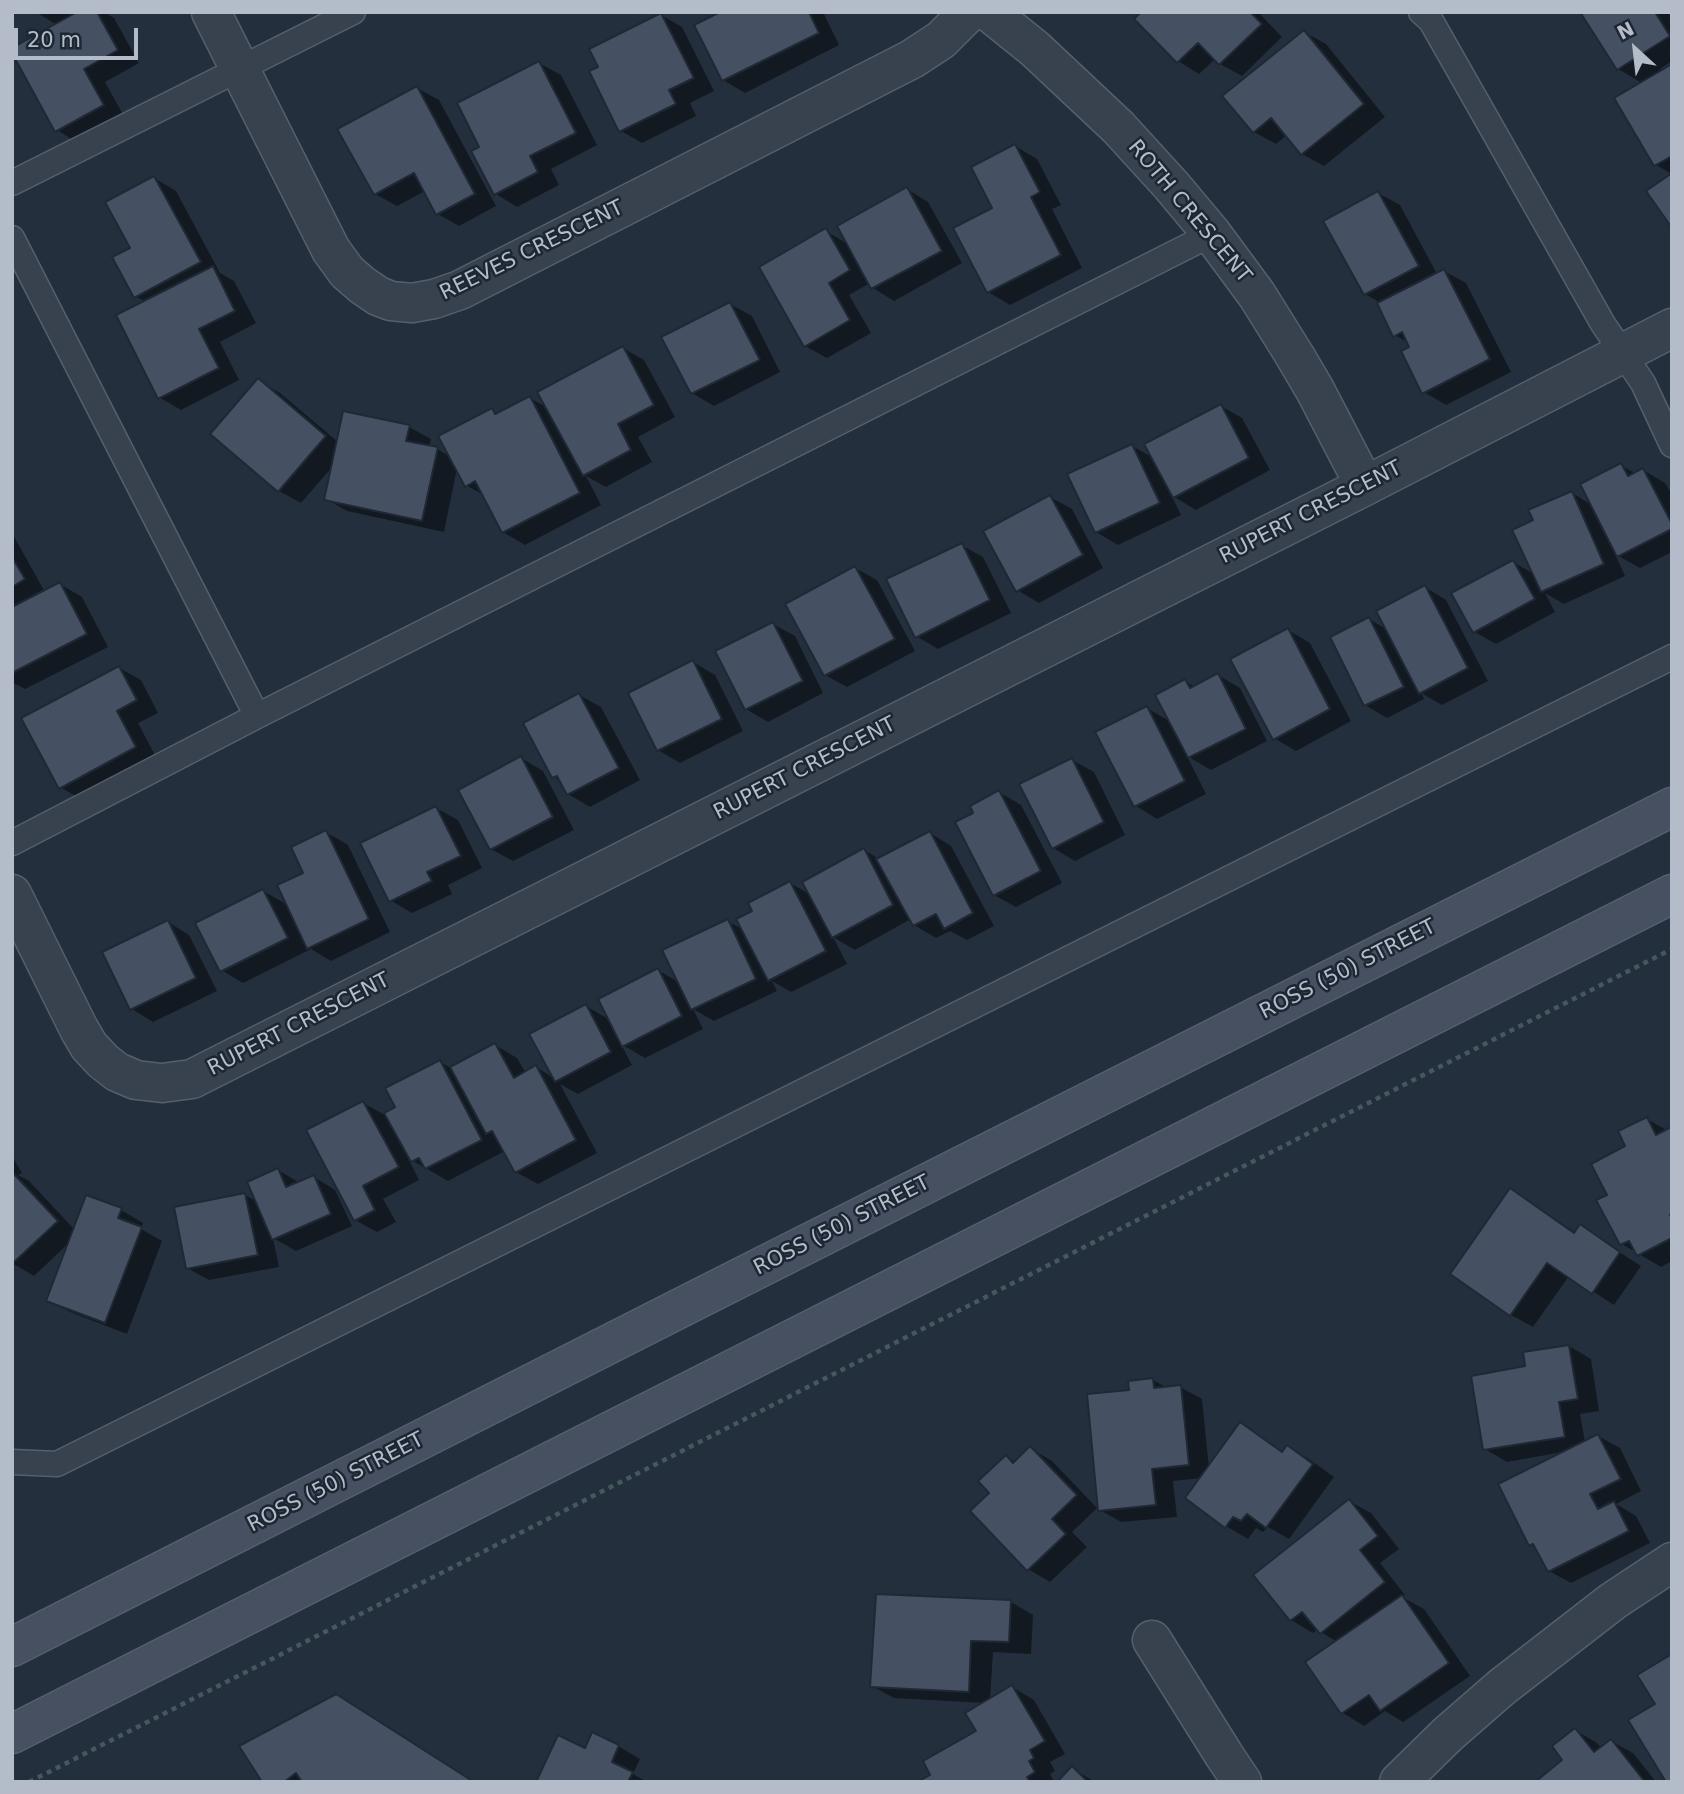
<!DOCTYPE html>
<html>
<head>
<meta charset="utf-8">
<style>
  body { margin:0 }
  #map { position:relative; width:1684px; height:1794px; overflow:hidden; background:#242f3e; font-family:"DejaVu Sans",sans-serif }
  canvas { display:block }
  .frame { position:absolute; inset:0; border:14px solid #b4bcc9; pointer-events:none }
  .north { position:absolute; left:1600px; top:14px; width:70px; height:70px; -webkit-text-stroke:5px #1d2633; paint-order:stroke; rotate:333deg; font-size:19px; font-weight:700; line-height:28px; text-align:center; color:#b4bcc9 }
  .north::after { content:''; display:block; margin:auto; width:24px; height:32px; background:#b4bcc9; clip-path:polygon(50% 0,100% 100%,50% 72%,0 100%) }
  .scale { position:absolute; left:14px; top:28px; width:124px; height:32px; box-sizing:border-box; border:4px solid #b4bcc9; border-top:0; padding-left:9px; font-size:21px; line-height:24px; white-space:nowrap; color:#b4bcc9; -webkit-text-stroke:5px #1d2633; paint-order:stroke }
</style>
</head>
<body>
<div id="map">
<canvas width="1684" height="1794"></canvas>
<div class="frame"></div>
<div class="north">N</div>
<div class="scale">20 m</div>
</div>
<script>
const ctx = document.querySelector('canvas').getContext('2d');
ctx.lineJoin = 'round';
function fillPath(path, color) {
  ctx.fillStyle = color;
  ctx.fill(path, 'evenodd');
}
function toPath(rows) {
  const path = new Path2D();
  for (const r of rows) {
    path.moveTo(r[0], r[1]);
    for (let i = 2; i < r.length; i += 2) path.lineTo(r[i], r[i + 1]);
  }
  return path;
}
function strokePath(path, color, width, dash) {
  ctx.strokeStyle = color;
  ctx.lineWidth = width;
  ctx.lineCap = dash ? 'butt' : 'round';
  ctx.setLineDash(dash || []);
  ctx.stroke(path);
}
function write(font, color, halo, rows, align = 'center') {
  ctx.font = font + ' "DejaVu Sans",sans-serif';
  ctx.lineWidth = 5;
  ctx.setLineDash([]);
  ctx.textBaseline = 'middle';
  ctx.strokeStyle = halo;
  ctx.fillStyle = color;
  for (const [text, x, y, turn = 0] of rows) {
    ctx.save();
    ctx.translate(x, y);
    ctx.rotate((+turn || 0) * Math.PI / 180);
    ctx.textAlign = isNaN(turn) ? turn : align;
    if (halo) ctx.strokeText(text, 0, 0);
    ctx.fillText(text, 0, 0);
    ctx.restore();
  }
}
const shadow = toPath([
  [36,12,104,12,114,18,139,63,105,82,125,118,78,143,57,130,57,25],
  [724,12,823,12,839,45,745,93,723,80],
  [1143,12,1258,12,1282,37,1242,76,1220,64,1215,59,1199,74,1178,61],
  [1583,12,1668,12,1672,19,1672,61,1660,69,1662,71,1672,66,1672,174,1656,165,1616,98,1642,83,1618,69],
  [661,15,682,27,714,91,690,103,696,116,642,143,621,131,600,68],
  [1304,32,1326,44,1385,117,1324,166,1302,154,1287,135,1276,144,1254,132],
  [539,63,561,75,597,145,551,169,559,185,517,207,496,194,473,152,481,148],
  [417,88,439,100,496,206,459,226,438,214,425,191,397,206,375,194],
  [1015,146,1037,159,1061,205,1052,209,1082,268,1010,305,988,292],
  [154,178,176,191,220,273,234,281,256,323,220,342,239,380,181,410,159,397,146,302,136,297],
  [907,189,928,202,962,263,894,301,873,288,870,283,849,295,871,333,827,358,805,346,826,231,848,244],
  [1378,193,1400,205,1437,274,1444,271,1466,283,1511,372,1446,405,1424,392,1410,344,1395,335,1381,303,1365,294],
  [730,304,752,316,780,372,714,406,692,393],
  [623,348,644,360,675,417,638,437,652,462,606,487,586,476,601,505,525,545,503,532,485,496,466,485,457,468,444,532,347,511,326,499,333,466,301,503,279,491,259,381,280,393,338,442,409,427,431,439,429,447,437,449,451,457,492,410,499,414,530,398,548,408],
  [1221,406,1242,418,1270,470,1196,510,1171,495,1181,515,1118,545,1096,532,1132,446,1154,458],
  [1621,465,1636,474,1643,470,1665,483,1672,495,1672,552,1640,568,1615,554,1625,576,1564,604,1545,593,1555,612,1496,644,1475,632,1513,562,1534,574,1535,521,1572,493,1592,505],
  [1050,497,1072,509,1103,568,1039,603,1017,590],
  [12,533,45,592,60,584,82,597,108,647,25,689,12,682],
  [961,545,983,557,1011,613,938,649,916,636],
  [855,568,877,580,915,651,847,687,825,675],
  [1425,587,1446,600,1488,681,1442,705,1421,693,1424,699,1387,718,1365,705,1369,619,1388,630],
  [773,624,795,636,823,693,768,722,746,709],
  [1288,630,1310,643,1351,721,1296,751,1274,738],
  [693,662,715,675,743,731,680,763,658,750],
  [119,668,141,680,158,713,138,723,157,759,82,800,60,787],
  [1218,675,1240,688,1267,741,1211,770,1187,756,1206,794,1157,819,1136,806,1147,708,1171,722,1185,681,1195,687],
  [579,695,601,707,640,780,590,807,568,794,562,782,554,777],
  [521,758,543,771,574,830,513,861,491,849],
  [1072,760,1094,772,1125,835,1075,861,1053,848],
  [999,792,1021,805,1062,883,1016,907,994,895,976,813],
  [436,808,458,820,482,868,448,885,452,894,412,913,390,900],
  [326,832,348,845,390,932,331,961,311,949,243,983,221,970,263,891,288,905],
  [930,833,951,846,994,926,967,940,950,931,936,938,914,925,911,919,855,950,833,937,847,964,791,992,772,981,777,991,714,1021,693,1009,703,1029,645,1058,621,1044,632,1065,578,1094,560,1084,597,1153,538,1184,516,1172,505,1151,448,1181,408,1158,419,1180,383,1199,396,1222,377,1232,355,1220,363,1103,385,1115,397,1108,440,1062,451,1068,495,1045,517,1058,526,1073,536,1067,554,1078,586,1006,610,1020,658,970,680,983,727,921,744,930,754,911,790,883,811,895,864,850,879,859],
  [168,922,189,935,217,991,153,1022,132,1009],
  [1647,1119,1668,1131,1672,1130,1672,1261,1661,1267,1622,1244,1628,1147],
  [12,1156,22,1173,18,1175,29,1181,75,1230,87,1197,121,1210,143,1223,141,1229,162,1241,127,1334,70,1312,48,1300,70,1242,34,1276,12,1263],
  [278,1170,300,1183,314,1177,335,1190,352,1226,296,1251,273,1238,279,1267,209,1280,187,1268,245,1195,258,1202],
  [1510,1190,1532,1203,1576,1233,1580,1227,1641,1266,1614,1305,1569,1276,1533,1327,1511,1315,1452,1274],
  [1569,1346,1591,1359,1599,1411,1580,1414,1585,1442,1598,1436,1620,1448,1641,1491,1616,1504,1636,1516,1650,1543,1571,1583,1549,1571,1538,1549,1531,1545,1563,1452,1507,1462,1485,1449,1527,1368],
  [1153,1380,1167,1388,1180,1387,1202,1399,1209,1468,1240,1424,1283,1452,1287,1447,1309,1459,1334,1477,1289,1539,1268,1527,1263,1532,1256,1528,1248,1539,1226,1526,1202,1478,1173,1481,1177,1517,1121,1522,1100,1510,1131,1391],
  [1030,1448,1052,1461,1097,1508,1072,1532,1087,1547,1050,1582,1028,1569,991,1493,1006,1457,1016,1462],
  [1349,1501,1371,1513,1399,1549,1380,1563,1405,1595,1402,1597,1424,1609,1470,1676,1403,1722,1385,1711,1364,1726,1343,1713,1307,1662,1337,1642,1321,1632,1318,1629,1313,1633,1291,1620,1256,1576],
  [877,1596,1011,1602,1033,1615,1031,1654,993,1652,990,1700,1012,1687,1034,1700,1065,1754,1050,1762,1055,1771,1050,1774,1054,1782,924,1782,933,1775,978,1731,985,1703,894,1698,872,1686],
  [1575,1730,1597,1743,1601,1748,1611,1741,1633,1753,1656,1782,1537,1782,1565,1760],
  [242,1746,473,1782,264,1782],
  [618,1746,640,1759,633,1774,647,1782,538,1782,586,1750],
  [1072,1768,1095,1782,1059,1782]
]);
const building = toPath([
  [77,12,97,12,118,50,84,69,104,105,55,132,12,53,12,48,77,12],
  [720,12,809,12,819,33,722,81,694,25,720,12],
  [1141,12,1250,12,1262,24,1219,65,1198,43,1177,63,1134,19,1141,12],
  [1580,12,1655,12,1670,36,1617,70,1580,12],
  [661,13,694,78,669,90,676,104,619,132,589,71,598,67,589,49,661,13],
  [1304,30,1364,104,1301,155,1271,118,1253,133,1222,96,1304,30],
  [539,61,576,133,530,156,538,172,494,195,471,151,479,147,457,103,539,61],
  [1672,64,1672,156,1654,166,1614,98,1672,64],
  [417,86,475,194,436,215,414,173,374,195,337,129,417,86],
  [1015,144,1040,192,1031,197,1061,255,987,293,953,228,992,208,971,167,1015,144],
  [1672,173,1672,228,1646,191,1672,173],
  [154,176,201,262,134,298,112,257,130,248,105,202,154,176],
  [907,187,942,251,871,289,837,226,907,187],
  [1378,191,1419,266,1364,295,1323,221,1378,191],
  [826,228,850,270,829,283,850,320,804,347,759,267,826,228],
  [213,266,235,311,199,329,219,368,158,399,116,315,213,266],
  [1444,269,1490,359,1422,394,1401,351,1409,347,1402,332,1393,337,1377,303,1444,269],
  [730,302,760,360,691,394,661,337,730,302],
  [623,346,654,405,618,424,631,450,583,476,537,392,623,346],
  [258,378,326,436,278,492,210,434,258,378],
  [530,396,580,493,502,533,475,481,465,487,438,436,492,408,495,414,530,396],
  [1221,404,1249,458,1173,498,1144,444,1221,404],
  [343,411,410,425,406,441,438,447,422,521,324,500,343,411],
  [1132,444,1160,503,1095,533,1067,474,1132,444],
  [1621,463,1628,476,1643,468,1672,524,1672,529,1617,557,1580,484,1621,463],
  [1572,491,1604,564,1541,592,1512,530,1533,520,1528,510,1572,491],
  [1050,495,1083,555,1016,592,983,531,1050,495],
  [962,543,990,600,915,638,886,579,962,543],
  [12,557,25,579,12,587,12,557],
  [1513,560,1535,599,1473,633,1451,593,1513,560],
  [855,566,895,639,824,676,785,604,855,566],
  [60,582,87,634,12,673,12,607,60,582],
  [1425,585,1468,668,1419,694,1376,611,1425,585],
  [1369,617,1404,687,1364,706,1330,637,1369,617],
  [773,622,803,681,745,710,715,651,773,622],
  [1288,628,1330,709,1273,740,1230,659,1288,628],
  [693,660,722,719,657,751,628,693,693,660],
  [119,666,137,700,117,711,136,747,59,789,21,718,119,666],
  [1218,673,1246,729,1188,758,1155,695,1185,679,1190,688,1218,673],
  [579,693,619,768,567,795,557,776,552,778,523,723,579,693],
  [1147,706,1185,781,1134,807,1095,732,1147,706],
  [521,756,553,817,490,850,458,790,521,756],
  [1072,758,1104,822,1052,849,1019,784,1072,758],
  [999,790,1041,871,993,896,955,822,973,813,970,806,999,790],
  [436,806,461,856,427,872,432,881,389,902,360,843,436,806],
  [326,830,369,919,307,949,277,885,303,873,291,847,326,830],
  [930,831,973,913,944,929,936,914,913,926,876,859,930,831],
  [864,848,893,905,832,938,802,882,864,848],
  [790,881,826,951,768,981,736,919,752,911,748,903,790,881],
  [263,889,288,938,220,972,195,923,263,889],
  [728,919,756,979,691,1010,662,950,728,919],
  [168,920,196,978,130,1010,102,952,168,920],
  [658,968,682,1016,622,1047,598,999,658,968],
  [586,1004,611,1052,555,1082,529,1034,586,1004],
  [495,1043,514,1078,536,1065,576,1140,515,1173,492,1131,486,1134,450,1067,495,1043],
  [440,1060,482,1140,425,1169,419,1158,411,1162,384,1113,395,1107,385,1088,440,1060],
  [363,1101,399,1167,363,1186,375,1210,354,1221,306,1130,363,1101],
  [1647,1117,1656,1135,1671,1127,1672,1129,1672,1214,1670,1215,1672,1218,1672,1238,1637,1256,1629,1241,1620,1245,1596,1200,1607,1195,1591,1164,1625,1146,1618,1131,1647,1117],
  [278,1168,286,1187,314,1175,331,1214,272,1240,247,1182,278,1168],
  [12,1172,58,1221,12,1264,12,1172],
  [1510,1188,1574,1233,1580,1224,1620,1252,1592,1294,1547,1263,1510,1316,1450,1274,1510,1188],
  [245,1193,258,1255,186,1269,174,1207,245,1193],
  [86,1195,122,1208,118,1218,142,1227,105,1323,46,1301,86,1195],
  [1569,1345,1578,1399,1559,1402,1565,1437,1483,1450,1471,1376,1525,1366,1523,1352,1569,1345],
  [1153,1378,1154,1388,1181,1385,1189,1465,1152,1469,1156,1505,1098,1511,1087,1394,1129,1390,1128,1381,1153,1378],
  [1240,1422,1282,1452,1287,1445,1313,1464,1266,1528,1247,1514,1241,1521,1233,1517,1225,1528,1185,1498,1240,1422],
  [1598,1434,1621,1479,1590,1494,1598,1509,1614,1501,1629,1531,1548,1572,1533,1544,1529,1546,1498,1484,1598,1434],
  [1030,1446,1077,1495,1052,1519,1066,1534,1027,1571,970,1511,989,1493,978,1481,1006,1455,1013,1463,1030,1446],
  [1349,1499,1378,1536,1360,1550,1385,1582,1320,1634,1302,1612,1290,1621,1253,1575,1349,1499],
  [876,1594,1011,1600,1009,1642,971,1641,969,1692,870,1687,876,1594],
  [1402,1595,1449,1663,1380,1711,1369,1695,1341,1714,1305,1662,1402,1595],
  [1672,1654,1672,1782,1666,1782,1628,1720,1655,1704,1637,1675,1672,1654],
  [1012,1685,1045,1741,1030,1750,1034,1758,1029,1761,1035,1772,1027,1777,1030,1782,922,1782,921,1780,930,1775,923,1761,976,1731,965,1713,1012,1685],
  [336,1694,474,1782,302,1782,296,1773,284,1782,262,1782,239,1746,336,1694],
  [1575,1728,1594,1752,1611,1739,1645,1782,1535,1782,1562,1760,1552,1746,1575,1728],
  [592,1732,619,1745,612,1762,633,1772,628,1782,536,1782,558,1735,585,1748,592,1732],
  [1072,1766,1088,1782,1057,1782,1072,1766]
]);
const path = toPath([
  [29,1782,1672,949]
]);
const lane = toPath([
  [1421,12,1431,21,1603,324,1643,383,1672,445],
  [12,183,353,12],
  [12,238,257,716,1212,234],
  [12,843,257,716],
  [12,1462,57,1464,1672,657]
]);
const street = toPath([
  [211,12,331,250,347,272,362,285,378,296,391,301,412,303,434,299,460,290,912,59,941,40,969,12],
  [989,12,1035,49,1118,127,1171,185,1212,234,1257,295,1295,356,1315,390,1365,486],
  [12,894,79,1029,89,1046,103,1061,117,1072,136,1080,162,1083,192,1079,1365,486,1672,328],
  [1152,1640,1224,1755,1242,1782],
  [1399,1782,1448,1734,1502,1687,1613,1601,1672,1562]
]);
const secondary = toPath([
  [12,1647,704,1296,1672,807],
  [12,1734,1672,894]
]);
const streetNames = [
  ["ROTH CRESCENT",1189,212,50],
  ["REEVES CRESCENT",532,251,-26],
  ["RUPERT CRESCENT",1311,513,-27],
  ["RUPERT CRESCENT",805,769,-27],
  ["ROSS (50) STREET",1348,970,-27],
  ["RUPERT CRESCENT",299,1025,-27],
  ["ROSS (50) STREET",842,1226,-27],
  ["ROSS (50) STREET",336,1483,-27]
];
fillPath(shadow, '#0007');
fillPath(building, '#455162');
strokePath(building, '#1f2835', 2);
strokePath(lane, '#565f6c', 27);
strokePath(street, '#565f6c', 41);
strokePath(secondary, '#565f6c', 41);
strokePath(path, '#44595c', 4.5, [5, 5]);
strokePath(lane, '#38414e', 24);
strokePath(street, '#38414e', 38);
strokePath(secondary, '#465061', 38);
write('21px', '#b4bcc9', '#1d2633', streetNames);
</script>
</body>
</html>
